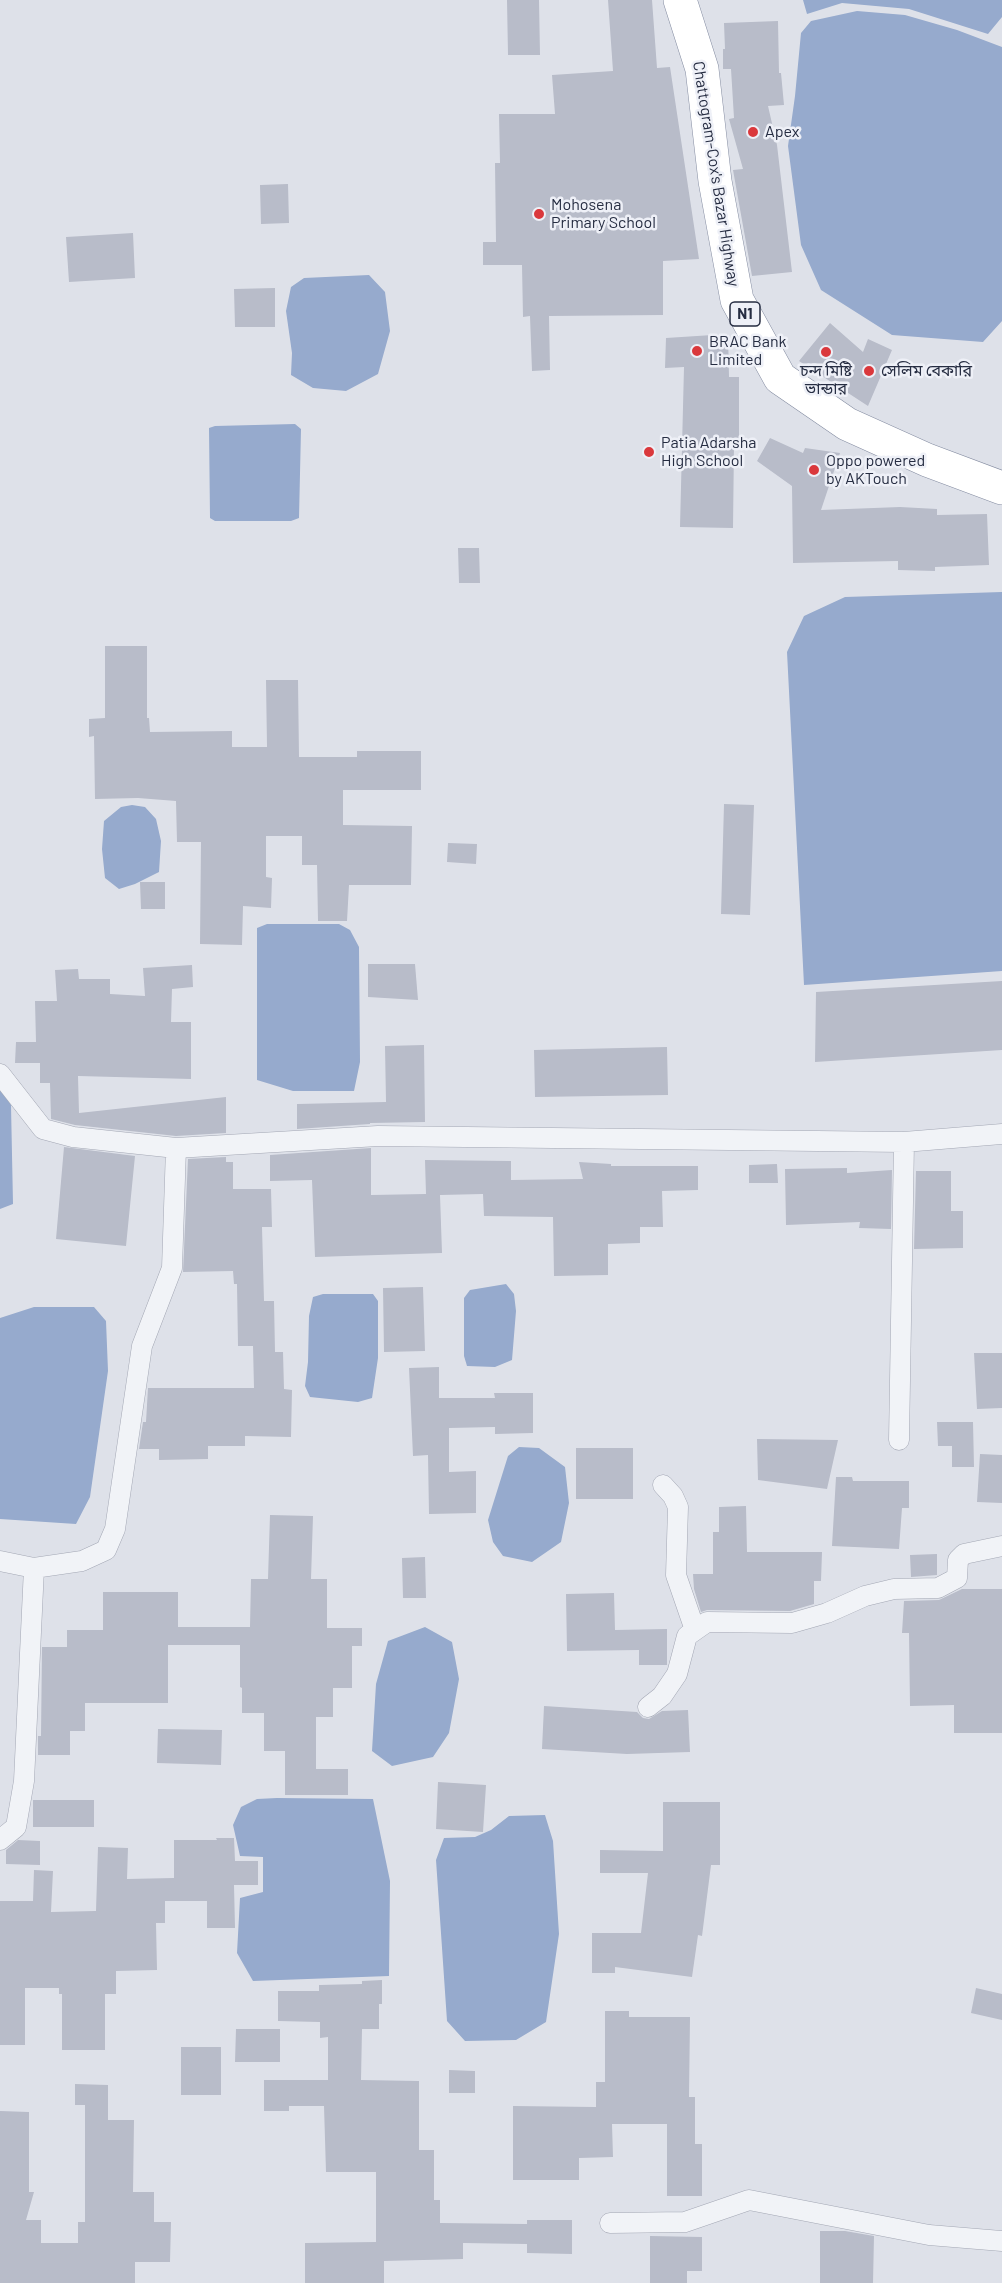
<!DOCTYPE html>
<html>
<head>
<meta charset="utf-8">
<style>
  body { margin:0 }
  canvas { display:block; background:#dee1e9 }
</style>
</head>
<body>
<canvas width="1002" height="2283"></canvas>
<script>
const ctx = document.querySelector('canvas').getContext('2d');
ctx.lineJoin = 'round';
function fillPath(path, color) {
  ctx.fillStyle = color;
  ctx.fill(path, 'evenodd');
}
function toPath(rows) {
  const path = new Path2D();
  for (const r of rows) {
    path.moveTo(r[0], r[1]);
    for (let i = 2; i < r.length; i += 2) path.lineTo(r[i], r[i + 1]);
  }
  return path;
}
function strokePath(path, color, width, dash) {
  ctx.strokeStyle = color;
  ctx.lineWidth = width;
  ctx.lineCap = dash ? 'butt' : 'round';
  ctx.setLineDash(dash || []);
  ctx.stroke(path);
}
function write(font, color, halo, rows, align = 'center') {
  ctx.font = font + ' Barlow,"Noto Sans Bengali",sans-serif';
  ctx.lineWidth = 5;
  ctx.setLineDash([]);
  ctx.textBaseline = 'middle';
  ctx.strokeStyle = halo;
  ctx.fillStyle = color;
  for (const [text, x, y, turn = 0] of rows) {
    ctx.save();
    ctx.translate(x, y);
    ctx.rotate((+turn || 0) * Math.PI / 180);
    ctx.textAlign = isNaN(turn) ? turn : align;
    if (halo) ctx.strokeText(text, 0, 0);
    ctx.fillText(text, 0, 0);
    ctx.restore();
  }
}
const water = toPath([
  [803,0,1002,0,1002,17,988,34,909,9,842,3,807,14],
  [857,11,905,15,957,30,1002,47,1002,321,983,342,892,335,821,290,801,245,788,146,795,96,801,33,811,21],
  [369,275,385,292,390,331,378,374,346,391,313,388,291,375,292,353,286,311,291,287,304,278],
  [295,424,301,429,299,518,291,521,215,521,210,518,209,428,215,426],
  [1002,592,1002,971,804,985,787,652,804,616,845,597],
  [132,805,145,807,156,819,161,841,159,872,135,884,119,889,105,878,102,849,104,821,121,807],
  [267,924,339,924,350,930,359,947,360,1062,354,1091,293,1091,257,1080,257,928],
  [0,1085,11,1105,13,1204,0,1209],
  [506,1284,514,1294,516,1311,512,1360,495,1367,467,1366,464,1356,464,1298,470,1290],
  [323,1294,373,1294,378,1301,378,1358,372,1398,358,1402,310,1397,305,1386,308,1362,309,1316,313,1297],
  [34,1307,94,1307,106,1321,108,1371,90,1497,76,1524,0,1519,0,1318],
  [519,1447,539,1448,565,1467,569,1503,561,1542,532,1562,503,1556,493,1542,488,1520,508,1456],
  [425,1627,452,1642,459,1679,449,1733,433,1757,392,1766,372,1751,376,1684,388,1641],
  [277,1798,373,1799,390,1881,389,1976,253,1981,237,1953,240,1898,263,1892,263,1857,240,1856,233,1825,241,1807,257,1799],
  [545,1815,553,1841,559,1934,546,2022,516,2040,465,2041,447,2021,436,1860,444,1838,475,1837,491,1830,509,1816]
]);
const building = toPath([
  [507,0,539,0,540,55,508,55],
  [608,0,652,0,657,68,670,67,699,259,663,261,663,315,549,316,550,370,532,371,530,316,523,317,522,265,483,265,483,242,496,242,495,163,500,163,499,114,555,114,552,75,613,71],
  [778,21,779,73,781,73,784,105,768,106,777,145,792,272,752,276,733,170,743,169,729,119,734,118,731,69,723,69,723,49,725,49,724,23],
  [288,184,289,223,261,224,260,185],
  [133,233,135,278,69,282,66,237],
  [275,288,275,327,235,327,234,289],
  [830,323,863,352,868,339,892,350,868,406,799,361],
  [728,334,729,377,739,377,739,447,734,444,733,528,680,527,684,367,665,368,666,338],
  [770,438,803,453,805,448,840,453,821,510,900,507,937,509,937,515,987,514,989,565,935,567,935,571,898,570,898,561,793,563,792,486,757,461],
  [458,548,479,548,480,583,459,583],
  [105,646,147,646,147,718,149,718,150,732,232,731,232,747,267,747,266,680,298,680,299,757,357,757,357,751,421,751,421,790,343,790,343,825,412,826,411,885,349,885,347,921,318,921,317,865,302,865,302,836,266,836,266,877,272,878,271,908,243,906,242,945,200,944,201,842,177,842,176,801,138,798,95,799,94,736,89,737,89,719,105,718],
  [724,804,754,805,750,915,721,914],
  [448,843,477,844,476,864,447,862],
  [140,882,165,882,165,909,141,909],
  [368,964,415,964,418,1000,368,997],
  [192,965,193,987,172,989,171,1022,191,1022,191,1079,78,1076,79,1113,226,1097,226,1133,176,1136,75,1125,51,1119,50,1083,40,1083,40,1063,15,1063,16,1042,36,1042,35,1001,57,1001,55,970,78,969,79,979,110,979,110,994,145,996,143,968],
  [1002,981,1002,1050,815,1062,816,992],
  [424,1045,425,1122,370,1123,370,1124,297,1129,297,1104,386,1102,385,1046],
  [667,1047,668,1095,535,1097,534,1050],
  [64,1147,135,1156,126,1246,56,1239],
  [371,1148,371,1195,426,1194,425,1160,511,1161,511,1180,583,1179,579,1162,611,1164,611,1166,698,1166,698,1190,662,1191,663,1227,640,1227,640,1243,608,1244,608,1275,554,1276,553,1217,484,1216,483,1194,440,1195,442,1253,315,1257,312,1180,270,1181,270,1155],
  [226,1157,226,1162,233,1162,233,1189,271,1189,272,1227,262,1227,264,1301,274,1301,275,1352,283,1352,284,1389,292,1390,291,1437,245,1436,245,1446,208,1446,208,1459,159,1460,159,1449,139,1449,143,1422,146,1422,148,1388,254,1388,253,1346,238,1346,237,1284,234,1284,233,1271,183,1272,188,1159],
  [777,1164,778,1183,749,1183,749,1165],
  [847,1168,847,1173,892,1170,891,1229,859,1228,860,1222,786,1225,785,1169],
  [916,1171,951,1171,951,1211,963,1211,963,1248,914,1249],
  [423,1287,425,1351,384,1352,383,1288],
  [974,1353,1002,1353,1002,1408,977,1409],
  [439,1367,439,1398,495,1398,494,1393,533,1393,533,1433,495,1434,495,1427,449,1428,449,1472,476,1471,476,1513,429,1514,428,1455,413,1456,409,1368],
  [937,1422,973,1422,974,1467,952,1467,952,1446,938,1446],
  [757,1439,838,1440,827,1489,758,1480],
  [576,1448,633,1448,633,1499,576,1499],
  [980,1454,1002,1455,1002,1503,977,1502],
  [836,1477,852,1477,853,1481,909,1481,909,1508,902,1508,899,1549,832,1546],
  [746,1506,747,1552,822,1552,821,1581,814,1581,814,1604,790,1611,707,1610,701,1612,694,1589,693,1574,713,1574,713,1532,719,1532,719,1507],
  [270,1515,313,1516,311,1579,327,1579,327,1628,362,1628,362,1646,352,1646,352,1688,333,1688,333,1717,316,1717,316,1769,348,1769,348,1795,285,1795,285,1751,264,1751,264,1713,242,1713,242,1688,240,1687,240,1645,168,1645,168,1703,85,1703,85,1731,70,1731,70,1755,38,1755,38,1736,41,1736,42,1647,67,1647,67,1630,103,1630,103,1592,178,1592,178,1627,250,1627,251,1579,268,1579],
  [937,1554,937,1575,911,1577,910,1555],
  [425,1557,426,1598,403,1598,402,1558],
  [962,1589,1002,1589,1002,1733,954,1733,954,1705,910,1706,909,1633,902,1633,904,1601,939,1600],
  [614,1593,615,1630,667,1629,667,1665,639,1665,639,1650,567,1651,566,1594],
  [544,1706,637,1712,643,1718,649,1719,662,1711,688,1710,690,1752,627,1754,542,1749],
  [158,1729,222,1730,221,1765,157,1763],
  [438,1782,486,1785,483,1832,436,1829],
  [33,1800,94,1800,94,1827,33,1827],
  [663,1802,720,1802,720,1865,711,1865,702,1936,698,1935,692,1977,615,1967,615,1973,592,1973,592,1933,641,1933,648,1873,600,1873,600,1850,663,1851],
  [216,1838,234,1838,235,1861,258,1861,258,1885,234,1885,235,1928,207,1928,207,1901,165,1901,165,1923,156,1923,157,1970,116,1971,116,1994,105,1994,105,2050,62,2050,62,1994,59,1994,59,1988,25,1988,25,2045,0,2045,0,1901,33,1901,34,1870,53,1871,51,1912,96,1911,98,1847,128,1848,127,1879,174,1878,174,1840,217,1840],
  [18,1840,40,1841,40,1865,6,1864,6,1850],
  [382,1980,382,2004,379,2004,379,2029,362,2029,361,2080,419,2081,419,2150,434,2150,434,2200,440,2200,440,2223,527,2224,527,2220,572,2220,572,2254,527,2253,527,2244,463,2243,463,2259,384,2261,384,2283,305,2283,305,2243,376,2242,376,2172,326,2172,324,2106,289,2106,289,2111,264,2111,264,2080,328,2080,328,2037,320,2038,320,2022,278,2021,278,1991,319,1991,319,1985,362,1984,362,1981],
  [976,1988,1002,1994,1002,2020,971,2013],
  [605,2011,629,2011,629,2017,690,2017,689,2097,695,2097,695,2144,702,2144,702,2196,667,2196,667,2124,612,2124,613,2157,579,2158,579,2180,513,2180,513,2106,596,2107,596,2082,605,2082],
  [236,2029,280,2029,280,2062,235,2062],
  [181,2047,221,2047,221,2095,181,2095],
  [449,2070,475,2071,475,2093,449,2093],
  [75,2084,108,2085,108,2120,134,2120,133,2192,154,2192,154,2222,171,2222,170,2262,135,2262,135,2283,0,2283,0,2111,29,2112,29,2192,34,2192,26,2220,41,2220,41,2243,78,2243,78,2222,85,2222,85,2105,75,2105],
  [820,2231,845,2231,874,2236,873,2283,820,2283],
  [650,2236,702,2237,702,2271,687,2271,687,2283,650,2283]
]);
const minor = toPath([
  [0,1074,43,1129,73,1137,176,1148],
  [899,1440,904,1142],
  [663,1485,673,1496,678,1507,676,1575,695,1630],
  [0,1561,34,1568,82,1561,106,1550,115,1529,142,1346,172,1268,176,1148,378,1136,904,1142,1002,1134],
  [648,1707,662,1696,677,1674,687,1636,707,1622,792,1623,827,1613,865,1596,894,1589,938,1588,957,1578,958,1560,964,1554,1002,1546],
  [0,1840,16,1827,24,1781,34,1568],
  [610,2223,685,2222,749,2200,929,2235,1002,2241]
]);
const trunk = toPath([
  [680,0,702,69,715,181,737,300,780,378,847,424,927,460,1002,488]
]);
const markers = [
  [753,132,6,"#da383c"],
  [539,214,6,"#da383c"],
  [697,351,6,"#da383c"],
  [826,352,6,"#da383c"],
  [869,371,6,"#da383c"],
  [649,452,6,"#da383c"],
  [814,470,6,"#da383c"]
];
const shields = [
  [745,314,30]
];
const shieldNames = [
  ["N1",745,314]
];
const poiNames = [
  ["Apex",765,132],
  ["Mohosena",551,205],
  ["Primary School",551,223],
  ["BRAC Bank",709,342],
  ["Limited",709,360],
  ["চন্দ মিষ্টি",826,371,"center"],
  ["ভান্ডার",826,389,"center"],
  ["সেলিম বেকারি",881,371],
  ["Patia Adarsha",661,443],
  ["High School",661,461],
  ["Oppo powered",826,461],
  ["by AKTouch",826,479]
];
const streetNames = [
  ["Chattogram-Cox's Bazar Highway",716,174,81]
];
fillPath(water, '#96aacd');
fillPath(building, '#b8bcc9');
strokePath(minor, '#a3a7b4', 21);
strokePath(trunk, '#848ca1', 34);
strokePath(minor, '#f1f3f7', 20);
strokePath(trunk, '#fff', 33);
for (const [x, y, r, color] of markers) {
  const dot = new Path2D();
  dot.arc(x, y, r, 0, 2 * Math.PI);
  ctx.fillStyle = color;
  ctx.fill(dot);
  strokePath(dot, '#eef0f7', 2);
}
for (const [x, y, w] of shields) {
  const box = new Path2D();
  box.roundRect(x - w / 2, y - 12, w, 24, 4.5);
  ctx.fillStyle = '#eef0f7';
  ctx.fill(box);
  strokePath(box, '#262d42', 1.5);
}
write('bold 15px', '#262d42', null, shieldNames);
write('16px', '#262d42', '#eef0f7', poiNames, 'left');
write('16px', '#262d42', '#eef0f7', streetNames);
</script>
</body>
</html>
